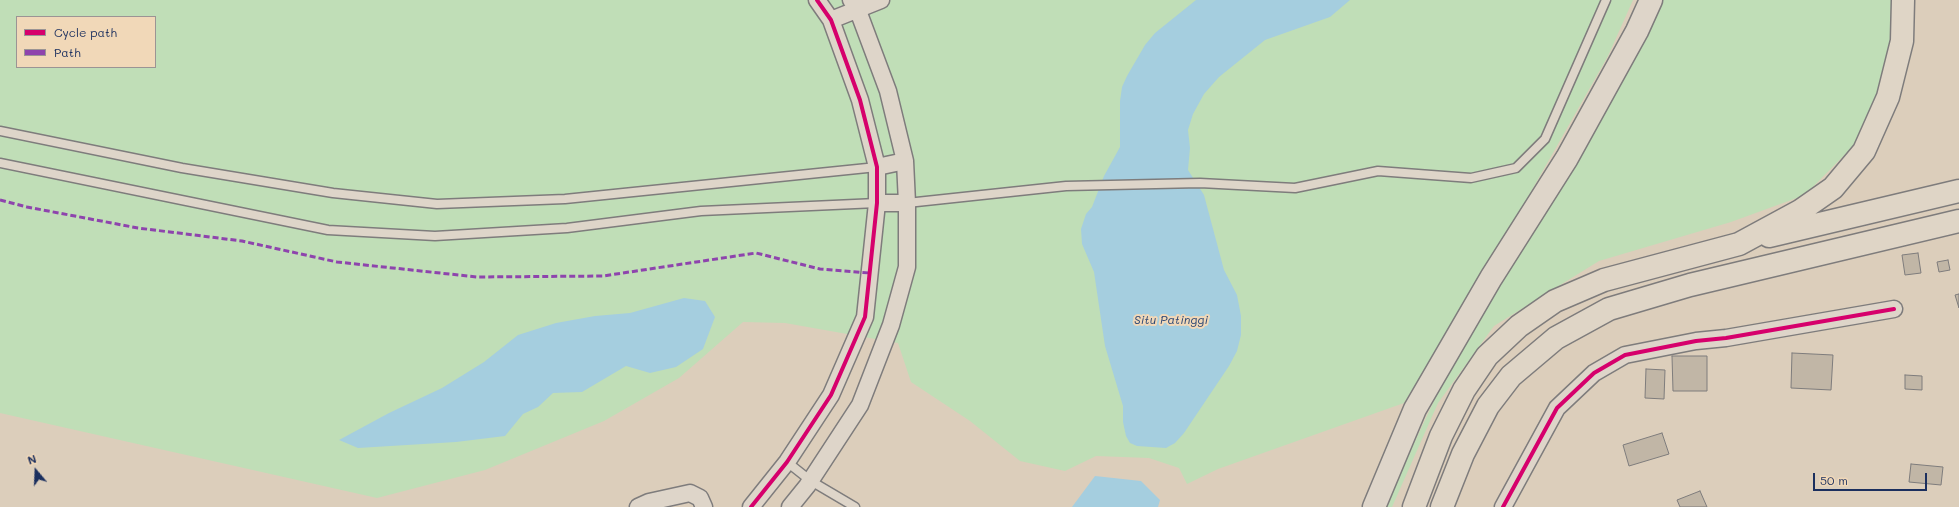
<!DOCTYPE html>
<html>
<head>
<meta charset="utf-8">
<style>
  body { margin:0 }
  #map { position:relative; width:1959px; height:507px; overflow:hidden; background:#dccebb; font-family:Mali,sans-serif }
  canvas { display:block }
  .legend { position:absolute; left:16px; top:16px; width:140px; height:52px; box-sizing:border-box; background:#f1d8b8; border:1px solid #9b9494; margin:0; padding:5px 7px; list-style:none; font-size:12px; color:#1b2f5e }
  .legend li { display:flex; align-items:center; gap:8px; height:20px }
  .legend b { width:20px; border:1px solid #9b9494 }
  .north { position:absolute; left:16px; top:451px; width:40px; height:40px; -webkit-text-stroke:3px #f1d8b8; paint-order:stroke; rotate:341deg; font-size:11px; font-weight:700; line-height:16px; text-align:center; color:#1b2f5e }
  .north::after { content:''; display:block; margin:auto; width:14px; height:18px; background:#1b2f5e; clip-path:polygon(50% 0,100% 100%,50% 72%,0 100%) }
  .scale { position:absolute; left:1813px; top:473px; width:114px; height:18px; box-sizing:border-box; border:2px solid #1b2f5e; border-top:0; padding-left:5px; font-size:12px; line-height:14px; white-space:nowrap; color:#1b2f5e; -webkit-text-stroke:3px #f1d8b8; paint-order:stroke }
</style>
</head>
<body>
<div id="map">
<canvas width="1959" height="507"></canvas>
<ul class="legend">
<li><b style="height:5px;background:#d6006c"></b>Cycle path</li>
<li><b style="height:5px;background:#8e44ad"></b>Path</li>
</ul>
<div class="north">N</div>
<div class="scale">50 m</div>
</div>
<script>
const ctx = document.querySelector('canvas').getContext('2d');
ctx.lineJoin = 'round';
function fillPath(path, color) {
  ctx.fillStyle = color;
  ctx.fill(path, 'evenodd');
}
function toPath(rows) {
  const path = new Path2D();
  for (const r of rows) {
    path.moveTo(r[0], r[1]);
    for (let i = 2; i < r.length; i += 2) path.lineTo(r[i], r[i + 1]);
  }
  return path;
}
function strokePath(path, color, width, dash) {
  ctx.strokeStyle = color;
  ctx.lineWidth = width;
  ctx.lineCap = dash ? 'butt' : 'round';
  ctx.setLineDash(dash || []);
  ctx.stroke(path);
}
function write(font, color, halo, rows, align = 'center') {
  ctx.font = font + ' Mali,sans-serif';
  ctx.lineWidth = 4;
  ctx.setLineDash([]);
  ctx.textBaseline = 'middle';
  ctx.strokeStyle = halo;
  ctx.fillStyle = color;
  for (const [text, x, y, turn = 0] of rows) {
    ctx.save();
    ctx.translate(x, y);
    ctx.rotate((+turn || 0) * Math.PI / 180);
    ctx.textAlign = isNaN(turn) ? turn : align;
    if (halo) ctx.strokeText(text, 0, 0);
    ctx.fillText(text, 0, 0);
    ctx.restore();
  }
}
const green = toPath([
  [0,0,1633,0,1608,56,1491,262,1404,403,1218,469,1187,484,1179,468,1149,458,1096,456,1065,471,1020,461,970,421,911,382,898,343,785,323,743,322,679,378,604,421,485,470,377,498,0,413],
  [17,17,155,17,155,67,17,67],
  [1660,0,1893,0,1892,46,1868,131,1805,195,1731,222,1599,261,1494,326,1438,403,1392,507,1384,507,1466,333,1602,118,1651,22]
]);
const water = toPath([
  [1196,0,1350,0,1330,17,1265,40,1219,77,1204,94,1193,114,1188,130,1190,148,1188,170,1204,195,1224,270,1237,295,1241,316,1241,335,1237,351,1229,366,1184,433,1175,443,1166,448,1137,446,1130,443,1126,436,1123,422,1123,406,1105,346,1094,272,1082,244,1081,229,1086,214,1092,207,1104,176,1120,147,1120,101,1122,87,1127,76,1145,45,1155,33],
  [684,298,705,301,715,317,703,349,676,367,650,373,626,366,582,392,553,393,538,407,523,414,505,436,456,442,358,448,339,440,389,413,442,388,484,362,518,335,556,323,595,316,630,313],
  [1095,476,1141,481,1160,500,1158,507,1072,507]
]);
const building = toPath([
  [1918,253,1921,273,1905,275,1902,255,1918,253],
  [1948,260,1950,270,1939,272,1937,262,1948,260],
  [1959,294,1959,308,1955,295,1959,294],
  [1792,353,1833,355,1831,390,1791,388,1792,353],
  [1672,356,1707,356,1707,391,1673,391,1672,356],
  [1646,369,1665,370,1664,399,1645,398,1646,369],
  [1905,375,1922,376,1922,390,1905,389,1905,375],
  [1662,433,1669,454,1629,466,1623,445,1662,433],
  [1911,464,1943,467,1941,485,1909,482,1911,464],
  [1700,491,1707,507,1680,507,1677,500,1700,491]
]);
const lane = toPath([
  [0,131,182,168,333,193,437,204,565,199,877,167],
  [0,163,328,230,435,236,567,228,701,211,877,203],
  [907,203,1066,186,1200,183,1295,188,1378,171,1471,178,1516,168,1545,139,1606,0],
  [787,462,811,481,855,507]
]);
const street = toPath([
  [831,20,881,0],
  [877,167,905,161],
  [877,203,907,203],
  [638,507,649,502,690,493,700,498,704,507],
  [751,507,787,462,831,395,865,317,877,203,877,167,860,100,831,20,817,0],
  [790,507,807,486,860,405,891,325,907,267,907,203,905,161,888,91,857,8,851,0],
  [1503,507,1557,408,1594,373,1625,355,1696,341,1726,338,1894,309]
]);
const secondary = toPath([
  [1374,507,1415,409,1491,278,1567,158,1637,31,1651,0]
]);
const highway = toPath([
  [1769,236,1959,191],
  [1414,507,1441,436,1464,390,1487,356,1519,326,1555,301,1604,280,1739,244,1800,211,1833,188,1864,151,1888,97,1902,41,1903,0],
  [1442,507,1463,454,1488,406,1511,376,1556,338,1609,309,1690,285,1959,221]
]);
const quiet = toPath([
  [0,200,27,207,138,228,242,241,337,262,477,277,603,276,756,253,820,269,870,273]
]);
const cycleway = toPath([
  [751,507,787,462,831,395,865,317,877,203,877,167,860,100,831,20,817,0],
  [1503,507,1557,408,1594,373,1625,355,1696,341,1726,338,1894,309]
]);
const waterNames = [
  ["Situ Patinggi",1171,320]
];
fillPath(green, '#c0deb7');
fillPath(water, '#a5cedf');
fillPath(building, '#c1b6a6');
strokePath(building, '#7e7c7c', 1);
strokePath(lane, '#7e7c7c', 11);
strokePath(street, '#7e7c7c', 19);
strokePath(secondary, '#7e7c7c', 25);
strokePath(highway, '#7e7c7c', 25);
strokePath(lane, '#ded5c9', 8);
strokePath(street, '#ded5c9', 16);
strokePath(secondary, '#ded5c9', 22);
strokePath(highway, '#dfd5c6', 22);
strokePath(quiet, '#8e44ad', 3, [6, 3]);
strokePath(cycleway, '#d6006c', 4);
write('italic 12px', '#2c4774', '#f1d8b8', waterNames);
</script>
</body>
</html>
